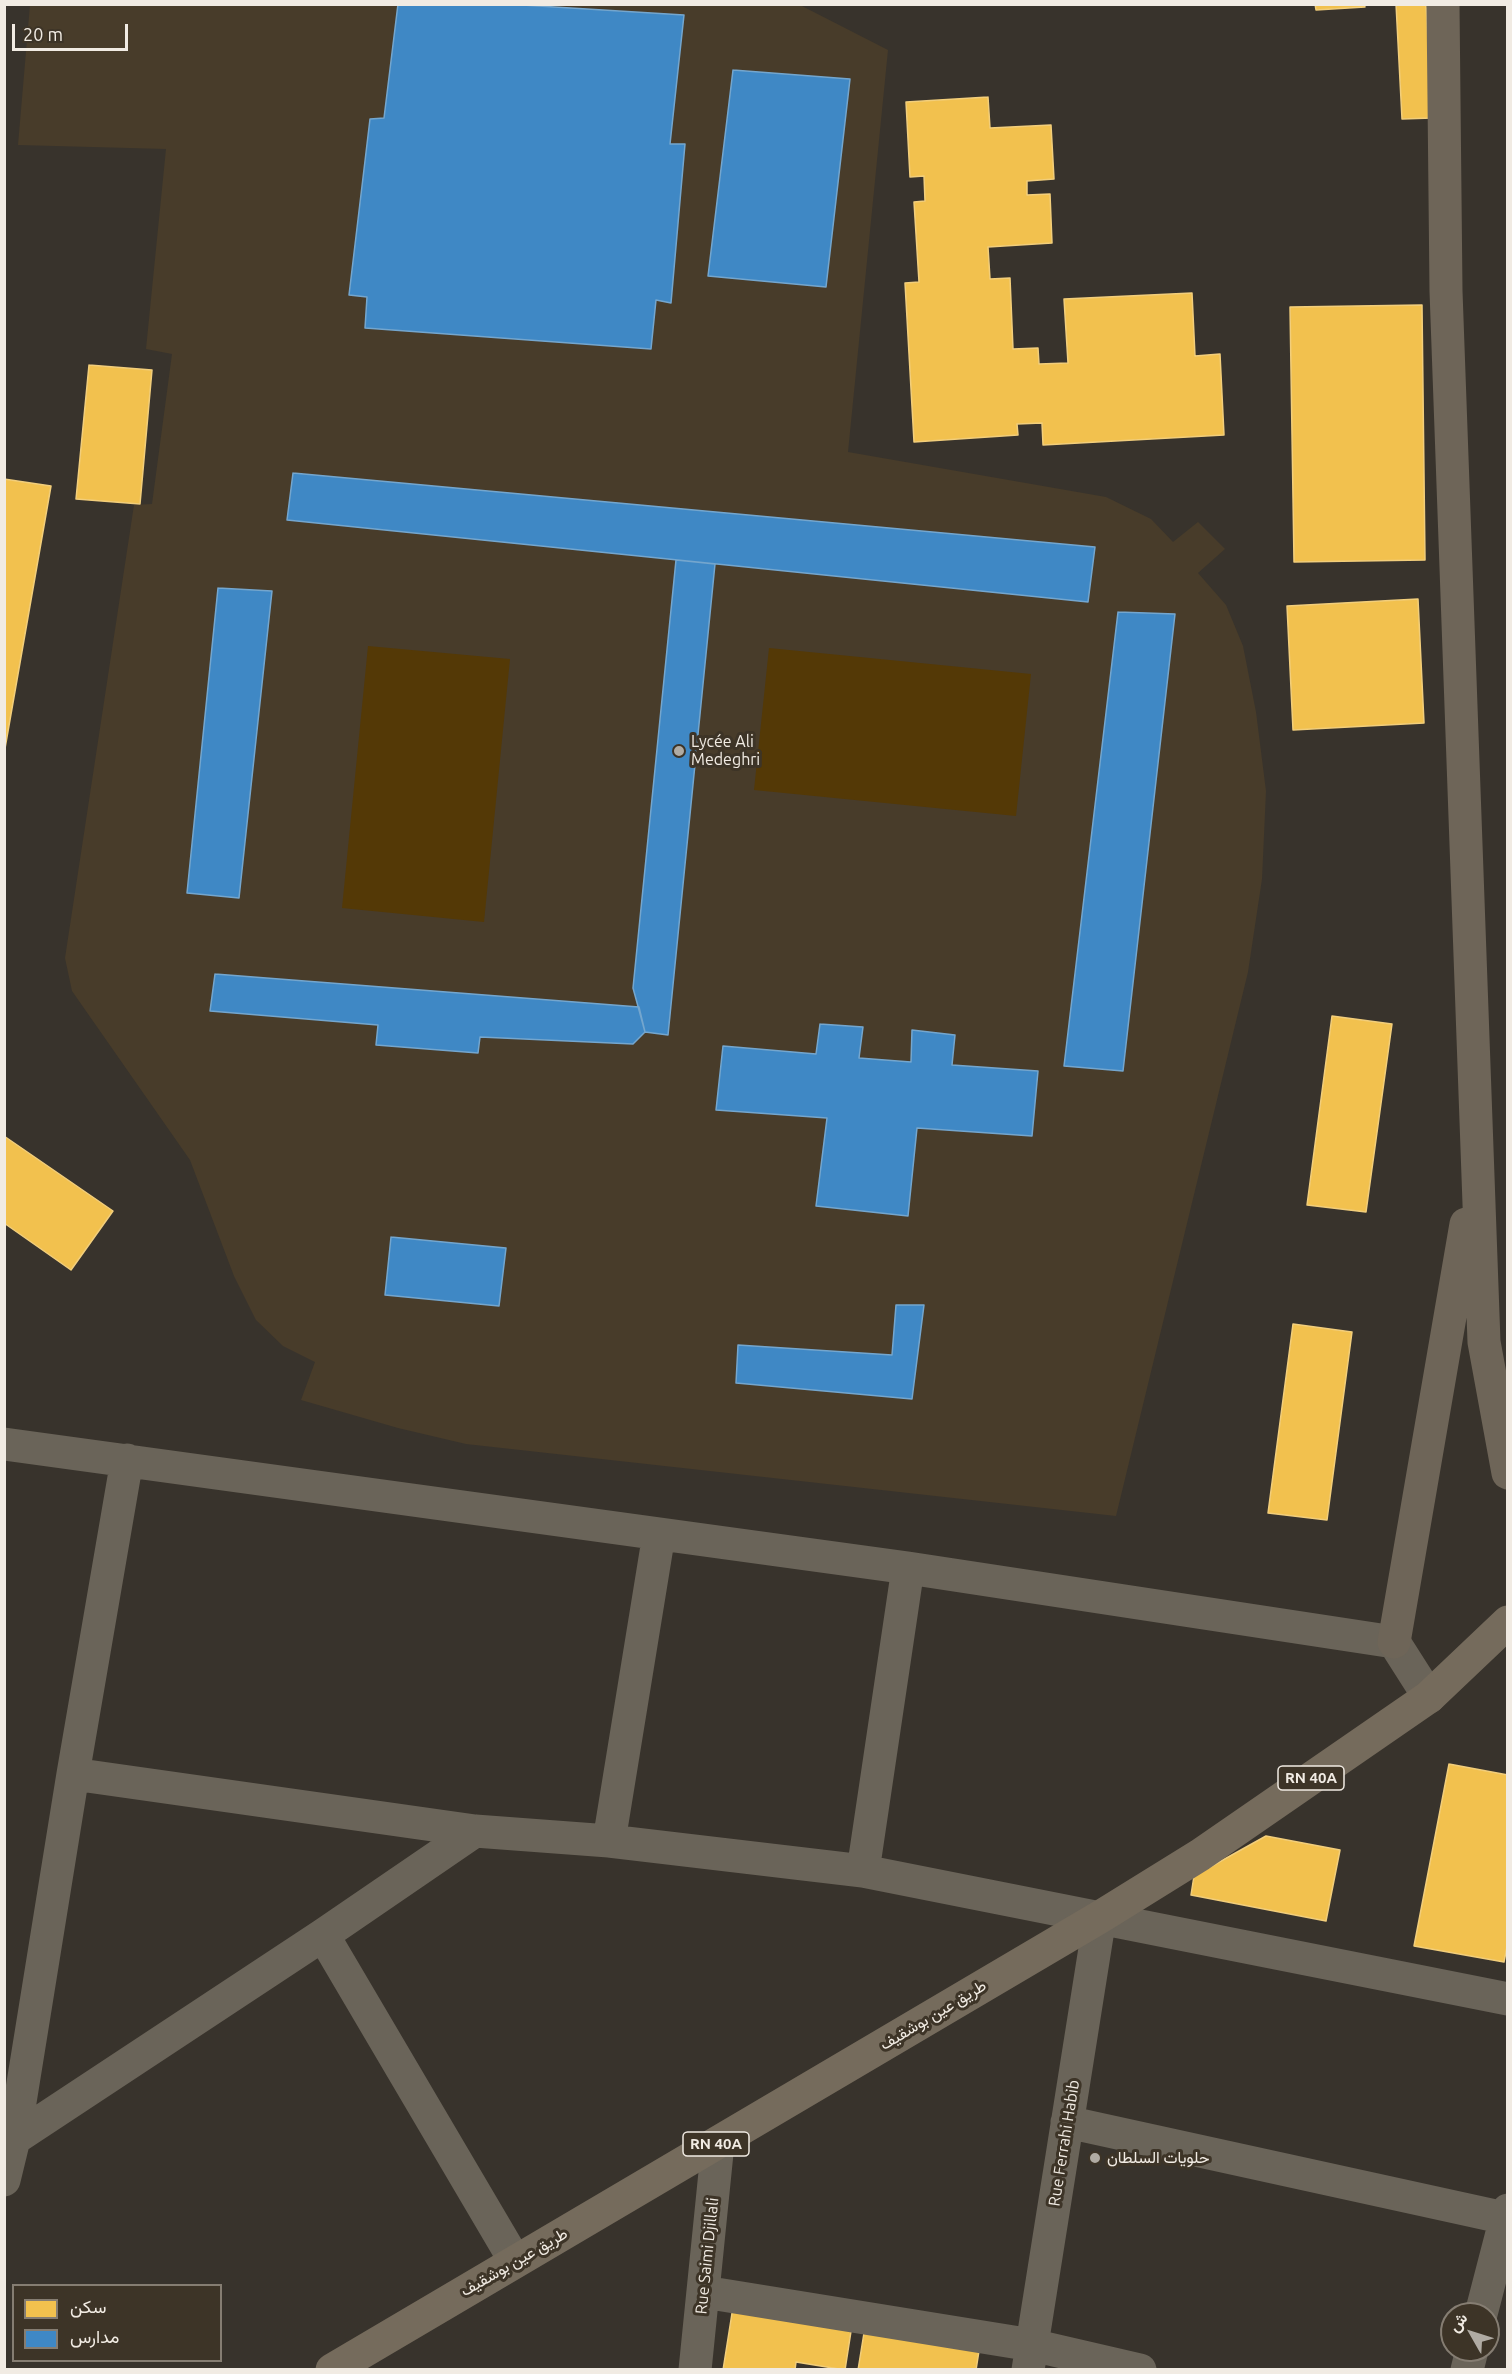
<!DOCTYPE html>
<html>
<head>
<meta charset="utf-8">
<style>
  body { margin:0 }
  #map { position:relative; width:1512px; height:2374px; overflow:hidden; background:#38332c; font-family:Ubuntu,Vazirmatn,sans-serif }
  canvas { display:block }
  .frame { position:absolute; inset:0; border:6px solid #f1ebe3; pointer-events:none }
  .legend { position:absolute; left:12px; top:2284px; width:210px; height:78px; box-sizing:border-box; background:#3d3427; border:2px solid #857d72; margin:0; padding:8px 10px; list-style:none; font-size:18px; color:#f1ebe3 }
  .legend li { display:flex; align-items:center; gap:12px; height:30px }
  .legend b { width:30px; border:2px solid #857d72 }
  .north { position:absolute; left:1440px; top:2302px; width:60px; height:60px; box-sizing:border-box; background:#3d3427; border:2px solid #857d72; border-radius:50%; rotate:309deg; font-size:16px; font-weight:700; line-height:24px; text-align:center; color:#f1ebe3 }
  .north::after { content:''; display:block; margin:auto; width:21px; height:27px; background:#b0aba3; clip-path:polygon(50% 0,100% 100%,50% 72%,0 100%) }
  .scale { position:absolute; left:12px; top:24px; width:116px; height:27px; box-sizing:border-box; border:3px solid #f1ebe3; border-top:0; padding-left:8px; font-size:18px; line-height:21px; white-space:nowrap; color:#f1ebe3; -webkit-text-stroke:4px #3d3427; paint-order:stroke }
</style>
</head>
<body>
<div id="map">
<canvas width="1512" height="2374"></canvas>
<div class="frame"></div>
<ul class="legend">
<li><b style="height:16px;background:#f2c14e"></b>سكن</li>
<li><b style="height:16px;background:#3f88c5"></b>مدارس</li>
</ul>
<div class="north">ش</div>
<div class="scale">20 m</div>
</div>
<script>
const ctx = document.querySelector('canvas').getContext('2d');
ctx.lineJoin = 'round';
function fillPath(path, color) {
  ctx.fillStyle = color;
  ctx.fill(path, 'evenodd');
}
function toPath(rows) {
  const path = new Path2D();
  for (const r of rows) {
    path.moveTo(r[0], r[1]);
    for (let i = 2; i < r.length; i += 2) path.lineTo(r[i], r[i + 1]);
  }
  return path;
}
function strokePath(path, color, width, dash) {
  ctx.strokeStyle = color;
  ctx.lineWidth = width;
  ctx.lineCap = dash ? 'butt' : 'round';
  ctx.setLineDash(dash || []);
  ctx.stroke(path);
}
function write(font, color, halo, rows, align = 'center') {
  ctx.font = font + ' Ubuntu,Vazirmatn,sans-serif';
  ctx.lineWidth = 6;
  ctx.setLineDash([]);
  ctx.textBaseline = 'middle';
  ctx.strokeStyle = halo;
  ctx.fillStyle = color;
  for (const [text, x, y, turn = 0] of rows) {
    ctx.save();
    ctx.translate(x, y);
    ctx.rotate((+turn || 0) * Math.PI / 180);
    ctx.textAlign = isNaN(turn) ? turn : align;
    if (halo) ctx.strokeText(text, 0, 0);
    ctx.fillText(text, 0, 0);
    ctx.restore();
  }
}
const built = toPath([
  [30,5,800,5,888,50,848,452,1106,497,1151,519,1173,542,1198,522,1225,549,1198,573,1226,605,1243,646,1256,712,1266,791,1262,879,1248,972,1116,1516,466,1444,398,1428,301,1400,315,1362,283,1346,256,1320,234,1276,190,1160,72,991,65,958,134,505,152,504,172,354,146,349,166,149,18,145]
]);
const green = toPath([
  [368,646,510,659,484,922,342,908],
  [769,648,1031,674,1016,816,754,790]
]);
const homes = toPath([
  [1315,4,1364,4,1365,7,1316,10,1315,4],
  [1396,4,1426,4,1432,118,1402,119,1396,4],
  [988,97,990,128,1051,125,1054,179,1027,181,1027,195,1050,194,1052,243,988,247,990,279,1010,278,1013,349,1038,348,1039,364,1068,363,1064,299,1192,293,1195,356,1220,354,1224,435,1043,445,1042,423,1017,424,1018,435,914,442,905,283,919,282,914,202,925,201,924,176,910,177,906,102,988,97],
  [1422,305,1425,560,1294,562,1290,307,1422,305],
  [89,365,152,370,140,504,76,499,89,365],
  [4,479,51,486,4,754,4,479],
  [1418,599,1424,723,1293,730,1287,606,1418,599],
  [1332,1016,1392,1024,1366,1212,1307,1205,1332,1016],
  [4,1136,113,1211,71,1270,4,1223,4,1136],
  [1293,1324,1352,1332,1327,1520,1268,1513,1293,1324],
  [1449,1764,1508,1775,1508,1942,1504,1962,1414,1946,1449,1764],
  [1266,1836,1340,1850,1326,1921,1191,1895,1194,1876,1266,1836],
  [733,2307,852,2325,845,2370,796,2362,795,2370,723,2370,733,2307],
  [864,2333,979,2351,976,2370,858,2370,864,2333]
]);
const schools = toPath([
  [398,4,506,4,684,15,670,144,685,144,671,303,656,300,651,349,365,328,367,297,349,295,370,119,384,118,398,4],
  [733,70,850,79,826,287,708,276,733,70],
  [293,473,1095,547,1088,602,287,520,293,473],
  [676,560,715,564,668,1035,645,1032,633,988,676,560],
  [218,588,272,591,239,898,187,893,218,588],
  [1118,612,1175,614,1123,1071,1064,1066,1118,612],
  [215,974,639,1007,645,1032,633,1044,480,1037,478,1053,376,1045,378,1025,210,1011,215,974],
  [820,1024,863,1027,859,1058,911,1062,912,1030,955,1035,952,1065,1038,1071,1032,1136,917,1128,908,1216,816,1206,827,1118,716,1110,723,1046,816,1054,820,1024],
  [391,1237,506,1248,499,1306,385,1295,391,1237],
  [896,1305,924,1305,912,1399,736,1383,738,1345,892,1355,896,1305]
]);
const street = toPath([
  [4,1444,908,1568,1394,1642,1429,1697],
  [73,1774,475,1831,609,1841,863,1871,1508,1999],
  [609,1841,659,1534],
  [863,1871,908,1568],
  [323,1935,515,2261],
  [1067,2122,1505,2218],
  [14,2139,323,1935,475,1831],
  [4,2180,14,2139,73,1774,127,1460],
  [704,2292,1032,2345,1140,2370],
  [1481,2314,1508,2210],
  [695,2370,718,2143],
  [1028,2370,1100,1917],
  [1467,2370,1472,2350]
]);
const secondary = toPath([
  [1443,4,1446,291,1484,1342,1508,1473],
  [1394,1642,1466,1224]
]);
const primary = toPath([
  [332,2370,1100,1917,1200,1855,1429,1697,1508,1622]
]);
const markers = [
  [679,751,6,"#b0aba3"],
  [1095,2158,6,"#b0aba3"]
];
const shields = [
  [1311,1778,66],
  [716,2144,66]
];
const shieldNames = [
  ["RN 40A",1311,1778],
  ["RN 40A",716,2144]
];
const poiNames = [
  ["Lycée Ali",691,742],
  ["Medeghri",691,760],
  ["حلويات السلطان",1107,2158]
];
const streetNames = [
  ["طريق عين بوشقيف",933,2015,-31],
  ["Rue Ferrahi Habib",1064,2143,-81],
  ["Rue Saimi Djillali",707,2256,-84],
  ["طريق عين بوشقيف",514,2262,-30]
];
fillPath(built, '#483c2a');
fillPath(green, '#543906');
fillPath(homes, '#f2c14e');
strokePath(homes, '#f2ce7b', 1.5);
fillPath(schools, '#3f88c5');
strokePath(schools, '#74a6ce', 1.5);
strokePath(street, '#6a6459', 33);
strokePath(secondary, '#6e6558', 33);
strokePath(primary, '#756b5c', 33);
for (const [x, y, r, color] of markers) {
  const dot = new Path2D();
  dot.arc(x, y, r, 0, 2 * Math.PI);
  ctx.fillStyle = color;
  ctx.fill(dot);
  strokePath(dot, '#3d3427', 2);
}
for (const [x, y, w] of shields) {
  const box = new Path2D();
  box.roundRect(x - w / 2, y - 12, w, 24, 4.5);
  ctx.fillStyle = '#3d3427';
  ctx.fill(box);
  strokePath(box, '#f1ebe3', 1.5);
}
write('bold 15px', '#f1ebe3', null, shieldNames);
write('16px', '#f1ebe3', '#3d3427', poiNames, 'left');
write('16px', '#f1ebe3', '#3d3427', streetNames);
</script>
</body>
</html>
